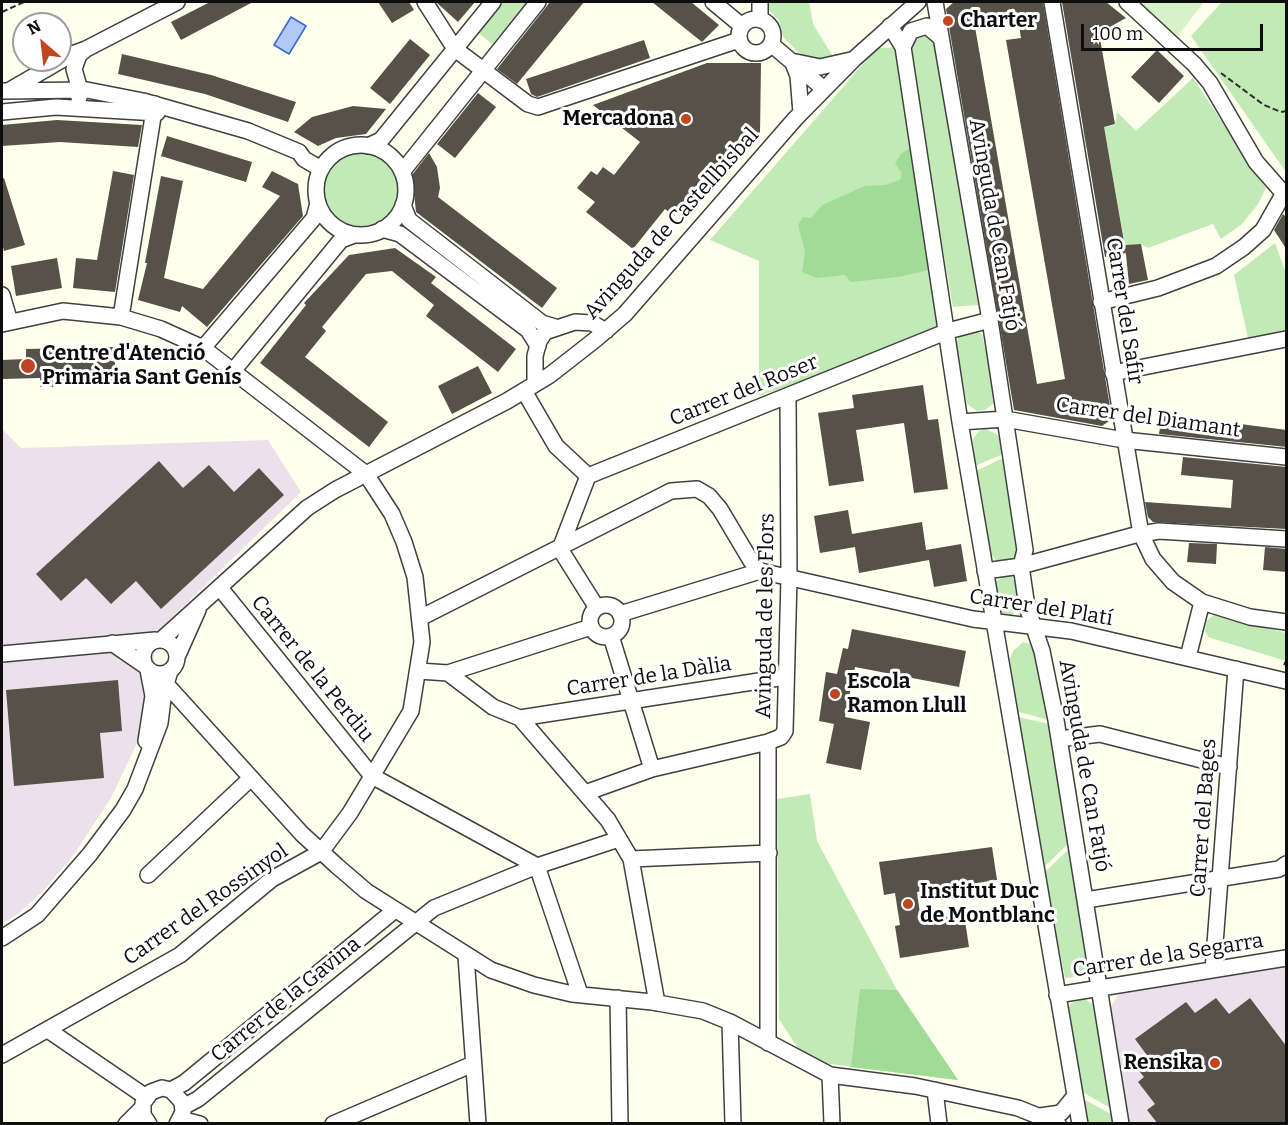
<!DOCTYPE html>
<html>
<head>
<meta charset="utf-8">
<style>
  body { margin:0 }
  #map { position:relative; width:1288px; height:1125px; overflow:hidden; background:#feffed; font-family:Bitter,serif }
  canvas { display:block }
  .frame { position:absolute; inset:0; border:3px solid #0d0d0d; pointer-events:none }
  .north { position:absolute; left:12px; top:12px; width:60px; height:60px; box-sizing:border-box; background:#fff; border:2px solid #9e9e9e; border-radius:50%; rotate:332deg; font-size:16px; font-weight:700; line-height:24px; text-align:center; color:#0d0d0d }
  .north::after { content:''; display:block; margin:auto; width:21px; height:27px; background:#c04622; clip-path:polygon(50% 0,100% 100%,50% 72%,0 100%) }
  .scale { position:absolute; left:1081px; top:24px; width:182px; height:27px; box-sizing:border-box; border:3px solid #0d0d0d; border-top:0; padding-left:8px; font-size:18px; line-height:21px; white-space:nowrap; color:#0d0d0d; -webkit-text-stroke:4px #fff; paint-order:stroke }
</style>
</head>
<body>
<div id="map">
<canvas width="1288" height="1125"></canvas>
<div class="frame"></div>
<div class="north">N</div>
<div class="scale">100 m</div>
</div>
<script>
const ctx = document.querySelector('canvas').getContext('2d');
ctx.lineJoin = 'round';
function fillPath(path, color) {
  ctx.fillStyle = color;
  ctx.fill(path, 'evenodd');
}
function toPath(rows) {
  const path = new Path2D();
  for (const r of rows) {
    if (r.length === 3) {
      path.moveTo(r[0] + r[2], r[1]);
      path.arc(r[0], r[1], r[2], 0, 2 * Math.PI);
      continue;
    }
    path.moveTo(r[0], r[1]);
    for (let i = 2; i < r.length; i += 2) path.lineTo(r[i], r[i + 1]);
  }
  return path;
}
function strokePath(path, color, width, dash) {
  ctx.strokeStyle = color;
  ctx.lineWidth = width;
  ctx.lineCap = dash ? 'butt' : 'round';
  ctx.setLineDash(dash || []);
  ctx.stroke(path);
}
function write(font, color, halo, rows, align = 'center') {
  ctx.font = font + ' Bitter,serif';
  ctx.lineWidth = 6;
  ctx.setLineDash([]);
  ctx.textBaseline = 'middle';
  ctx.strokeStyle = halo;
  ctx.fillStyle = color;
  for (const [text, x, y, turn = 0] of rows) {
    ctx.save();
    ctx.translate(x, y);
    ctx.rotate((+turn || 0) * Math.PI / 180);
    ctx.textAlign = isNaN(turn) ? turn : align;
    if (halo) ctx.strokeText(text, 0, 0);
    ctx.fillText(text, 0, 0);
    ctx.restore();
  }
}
const industrial = toPath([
  [2,429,21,448,268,440,301,492,159,630,139,739,111,798,75,853,46,888,18,914,2,924],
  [1286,966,1286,1123,1123,1123,1109,1009,1119,994]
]);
const green = toPath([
  [501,2,528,2,492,44,476,31],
  [769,2,809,2,813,24,832,55,819,59,801,55,783,37,779,21,769,10],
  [1220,2,1286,2,1286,172,1191,36,1221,3],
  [926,34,932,37,937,47,978,305,953,307,910,62,908,43,913,35],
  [903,47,948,331,759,396,759,261,710,240,877,48],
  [1193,78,1266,188,1258,204,1242,224,1221,239,1213,224,1148,248,1141,244,1125,245,1107,144,1082,148,1080,131,1115,125,1117,112,1136,131],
  [360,191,38],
  [1275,243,1286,273,1286,331,1248,338,1234,275],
  [973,330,982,334,996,398,993,404,985,410,977,411,967,404,956,348,955,343,962,333],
  [986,429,998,435,1003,454,975,466,973,439,979,431],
  [1001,459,1004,460,1018,549,1015,558,1003,563,996,560,990,553,976,471],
  [1008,573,1013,577,1020,603,997,599,995,582],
  [998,604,1019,608,1011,616,1005,616,999,610],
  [1214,615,1286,633,1286,661,1208,637,1205,631,1207,620],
  [1023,642,1034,645,1040,664,1048,720,1016,711,1010,659,1013,651],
  [1019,717,1049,724,1070,842,1042,869],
  [810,794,817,841,897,990,958,1080,806,1061,779,1019,777,799],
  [1070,848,1090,975,1065,978,1044,873],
  [1083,998,1096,1006,1112,1109,1079,1090,1067,1013,1070,1004],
  [1080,1097,1113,1115,1112,1123,1085,1123]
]);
const forest = toPath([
  [910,148,917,153,933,269,898,277,851,282,845,275,817,278,802,272,805,251,798,225,803,217,811,218,822,205,865,186,885,185,900,180,902,174,895,163,901,154],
  [860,989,897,990,958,1080,851,1067]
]);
const pitch = toPath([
  [1139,2,1204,2,1177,37]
]);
const water = toPath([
  [291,17,306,26,289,54,274,45,291,17]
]);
const building = toPath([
  [210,2,253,2,181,40,171,22],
  [378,2,409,2,414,10,392,23],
  [436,2,475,2,458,22],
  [550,2,584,2,517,84,497,69],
  [652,2,691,2,719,25,702,42],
  [954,2,1043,2,1112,419,1102,426,1014,410,946,9],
  [1018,19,1021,38,1006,40,1065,379,1037,384,975,27],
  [1062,2,1106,2,1126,18,1099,33,1115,124,1104,127,1126,253,1105,257],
  [410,39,430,55,390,104,370,88],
  [644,40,650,58,537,97,531,94,526,79],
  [1157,50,1184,76,1159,103,1131,77],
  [122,54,211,75,296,102,288,122,205,94,118,74],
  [707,63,761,63,760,133,706,195,697,188,674,216,665,209,633,249,586,212,595,202,577,188,591,171,597,175,603,167,614,175,640,142,593,105],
  [478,93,496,107,455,158,437,144],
  [353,106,386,109,366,134,336,138,318,146,294,132,312,117],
  [57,120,142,125,138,147,60,142,2,146,2,125],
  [167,136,252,162,246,182,161,156],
  [429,153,437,167,440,188,438,197,557,288,542,308,416,212,412,175],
  [113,171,134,175,115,292,73,288,76,258,97,260],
  [272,171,298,184,303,216,207,327,182,306,180,312,138,300,147,263,145,263,161,176,183,181,164,278,203,289,280,196,262,187],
  [4,178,25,245,4,251,2,243,2,179],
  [1283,214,1287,218,1287,250,1274,230],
  [1141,244,1148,280,1129,284,1125,245],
  [395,248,436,277,431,283,516,349,498,372,426,316,434,305,392,271,366,274,322,327,326,331,305,357,388,422,369,447,260,363,306,305,304,303,349,255],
  [57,258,62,288,16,296,11,266],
  [113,347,111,361,115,361,115,385,40,387,40,378,2,379,2,360,26,359,26,349],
  [478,366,492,393,452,414,438,386],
  [923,385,928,420,938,419,948,489,914,493,904,423,856,430,864,481,829,486,818,413,854,408,852,395],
  [1162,414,1287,430,1287,447,1159,434],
  [1183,457,1287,467,1287,529,1153,522,1148,517,1145,502,1231,508,1233,480,1181,475],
  [159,461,183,488,209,465,234,492,259,468,284,495,161,609,136,581,111,604,86,578,61,601,36,574],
  [848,510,852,534,922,522,926,550,961,544,967,581,934,587,929,560,859,573,855,547,820,553,814,516],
  [1189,543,1217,544,1216,564,1187,562],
  [1265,547,1287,549,1287,572,1263,570],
  [852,629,966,651,959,687,855,667,845,717,870,722,861,770,826,763,834,724,819,721,826,672,837,674,843,648,848,649],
  [118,680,122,731,100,733,104,778,14,786,6,690],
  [992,847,997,880,917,892,921,921,964,914,969,947,900,958,895,926,900,925,895,893,884,895,879,862],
  [1216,998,1229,1014,1250,998,1287,1047,1287,1124,1158,1124,1147,1110,1155,1104,1138,1082,1144,1077,1136,1067,1149,1058,1135,1039,1186,1002,1195,1013]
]);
const path = toPath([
  [2,12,24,2],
  [1221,73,1264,105,1281,112,1286,111],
  [1284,665,1286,661]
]);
const minor = toPath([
  [425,2,455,49,528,104,538,107,739,40],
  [713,2,742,26],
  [935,2,990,320,1025,550,1021,566,1027,607,1042,651,1056,720,1121,1124],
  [1052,2,1141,534,1153,559,1173,582,1202,602,1250,617,1286,622],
  [1127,2,1194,64,1210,83,1256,162,1286,196],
  [756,36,17],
  [760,20,760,2],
  [890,26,903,47,960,422,1080,1124],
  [771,44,824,89],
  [903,47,911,31,927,26,941,38],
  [796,62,820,67,851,60],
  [793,63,798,76,801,113],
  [10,90,72,54,86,49,177,2],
  [2,91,87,90,143,101,248,131,299,152,304,159,321,169],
  [79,98,80,90,74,69,79,55,86,49],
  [2,112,56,107,157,113],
  [361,190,45],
  [368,146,381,140,493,2],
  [402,172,538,2],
  [403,205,409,220,542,323,555,327],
  [382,229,400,234,528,330,538,346],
  [2,295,10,322],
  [1101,302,1158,288,1216,266,1244,247,1263,230,1284,193],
  [121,317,155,104],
  [2,324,63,311,121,317,161,329,203,348,366,474,392,514,404,542,415,577,422,642,411,711,350,813,321,852,272,879,180,955,2,1055],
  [203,348,314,218,318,203],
  [233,371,341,240,354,235],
  [1113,373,1286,339],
  [535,384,535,356,539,341,545,332,575,322,592,323,606,331],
  [524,391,556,446,588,476],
  [960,422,1005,419,1124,440,1286,457],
  [560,549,588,476,948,331,990,320],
  [560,549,597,608],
  [985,571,1021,566,1135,535,1159,531,1286,539],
  [220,588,372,776,537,866,580,994],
  [606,621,16],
  [620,614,760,571],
  [420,618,671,491,697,489,709,496,720,509,751,561,760,571,973,619,1071,631,1286,681],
  [611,636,652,769],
  [160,657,17],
  [161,640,307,508,335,490,507,401,550,375,596,339,625,314,795,119,854,59,918,2],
  [112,643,144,665],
  [2,654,155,640],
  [177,657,198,610],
  [1188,657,1202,602],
  [419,671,448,673,493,707,520,718,608,820,631,859,657,1003],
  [448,673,591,627],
  [157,674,302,834,337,866,366,891,491,970,534,985,572,994,652,1002,703,1011,730,1022,830,1075,915,1086,1018,1108,1058,1124],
  [520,718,785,677],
  [1059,739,1100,734,1229,767],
  [146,741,153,696,148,670],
  [585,793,652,769,768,742,781,737,785,731,789,578,788,396],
  [631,859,769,853],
  [148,875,251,778],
  [1086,900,1279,869,1286,864],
  [2,938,37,915,90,854,123,810,135,789,160,723,164,691,170,671],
  [466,956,478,1124],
  [1213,970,1236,669],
  [1057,995,1286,958],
  [618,998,620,1124],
  [730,1022,733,1124],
  [48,1030,146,1097],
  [768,1043,768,742],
  [830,1075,832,1124],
  [171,1090,184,1083,395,910],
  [935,1090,939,1124],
  [183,1107,198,1099,434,908,537,866,619,839],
  [1040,1116,1061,1113,1074,1097],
  [180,1119,200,1124],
  [126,1124,142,1108],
  [149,1124,143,1115,143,1103,151,1092,162,1088,171,1090,182,1102,183,1112,177,1124],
  [333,1124,473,1064]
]);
const markers = [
  [948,21,6,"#c04622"],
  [686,119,6,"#c04622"],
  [28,366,8,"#c04622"],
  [835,694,6,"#c04622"],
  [908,904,6,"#c04622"],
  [1215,1063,6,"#c04622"]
];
const poiNames = [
  ["Charter",960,21],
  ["Mercadona",674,119,"right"],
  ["Centre d'Atenció",42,354],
  ["Primària Sant Genís",42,378],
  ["Escola",847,682],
  ["Ramon Llull",847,706],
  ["Institut Duc",920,892],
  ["de Montblanc",920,916],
  ["Rensika",1203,1063,"right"]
];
const streetNames = [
  ["Avinguda de Castellbisbal",672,224,-48],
  ["Avinguda de Can Fatjó",994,225,80],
  ["Carrer del Safir",1124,311,81],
  ["Carrer del Roser",744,391,-22],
  ["Carrer del Diamant",1148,418,8],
  ["Carrer del Platí",1041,608,9],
  ["Avinguda de les Flors",766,616,-89],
  ["Carrer de la Perdiu",312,669,51],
  ["Carrer de la Dàlia",649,677,-9],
  ["Avinguda de Can Fatjó",1084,766,80],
  ["Carrer del Bages",1204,818,-86],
  ["Carrer del Rossinyol",206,905,-35],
  ["Carrer de la Segarra",1168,956,-9],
  ["Carrer de la Gavina",286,1000,-39]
];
fillPath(industrial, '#ece1ea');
fillPath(green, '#c2eab6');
fillPath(forest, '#a1db95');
fillPath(pitch, '#d7f1c8');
fillPath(water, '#b0c9f7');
strokePath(water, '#3668d0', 1.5);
fillPath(building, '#565149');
strokePath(minor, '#404040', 18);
strokePath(path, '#2f2f2f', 2, [6, 3]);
strokePath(minor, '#fff', 15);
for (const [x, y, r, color] of markers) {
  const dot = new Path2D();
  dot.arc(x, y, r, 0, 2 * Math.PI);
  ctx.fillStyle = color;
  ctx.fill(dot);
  strokePath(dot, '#fff', 2);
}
write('bold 21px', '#0d0d0d', '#fff', poiNames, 'left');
write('21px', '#0d0d0d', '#fff', streetNames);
</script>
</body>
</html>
